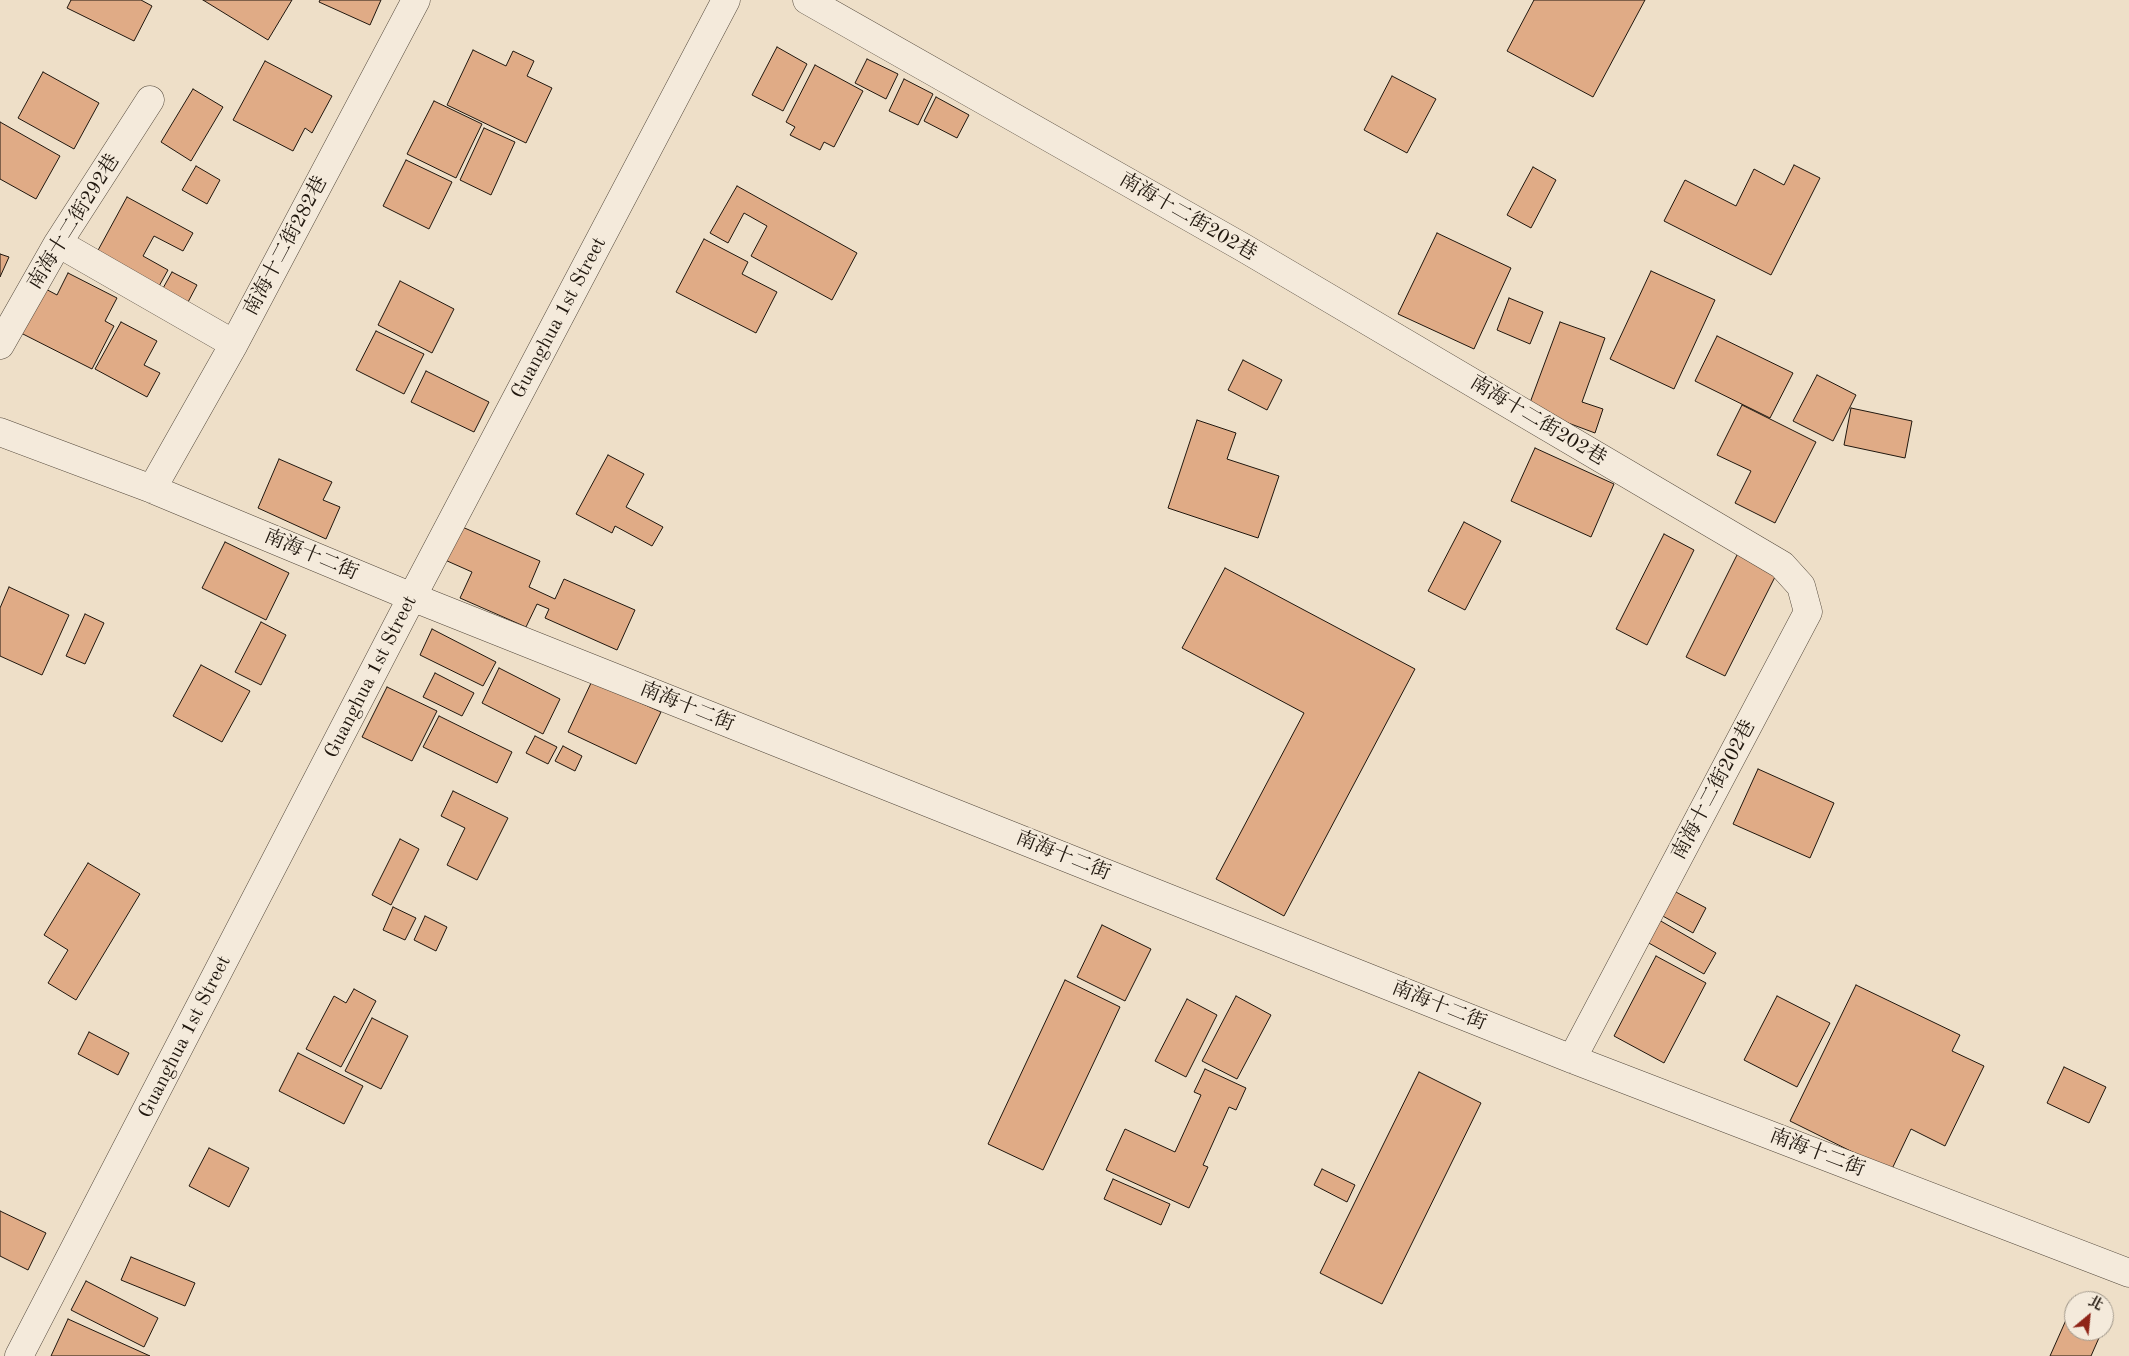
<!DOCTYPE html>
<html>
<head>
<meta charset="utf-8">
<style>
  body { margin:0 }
  #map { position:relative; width:2129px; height:1356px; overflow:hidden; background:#eedfc8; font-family:"Old Standard TT","Noto Serif TC",serif }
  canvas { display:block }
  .north { position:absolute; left:2064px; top:1291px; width:50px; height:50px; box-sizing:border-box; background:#f4eadb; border:1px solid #9f9689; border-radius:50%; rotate:28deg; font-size:14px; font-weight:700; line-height:20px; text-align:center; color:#20170e }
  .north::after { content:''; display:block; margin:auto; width:18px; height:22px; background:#8f2418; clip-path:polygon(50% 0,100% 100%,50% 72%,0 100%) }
</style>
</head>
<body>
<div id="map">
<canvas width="2129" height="1356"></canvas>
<div class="north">北</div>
</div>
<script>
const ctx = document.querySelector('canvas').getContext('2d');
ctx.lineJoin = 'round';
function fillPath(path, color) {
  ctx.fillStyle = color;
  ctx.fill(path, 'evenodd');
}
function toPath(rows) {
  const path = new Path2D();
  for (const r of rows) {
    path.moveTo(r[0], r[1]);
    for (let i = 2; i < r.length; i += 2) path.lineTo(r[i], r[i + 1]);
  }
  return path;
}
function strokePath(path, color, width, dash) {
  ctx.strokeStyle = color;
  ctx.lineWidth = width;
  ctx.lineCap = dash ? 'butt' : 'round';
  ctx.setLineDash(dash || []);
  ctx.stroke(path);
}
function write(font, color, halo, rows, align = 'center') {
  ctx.font = font + ' "Old Standard TT","Noto Serif TC",serif';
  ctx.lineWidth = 4.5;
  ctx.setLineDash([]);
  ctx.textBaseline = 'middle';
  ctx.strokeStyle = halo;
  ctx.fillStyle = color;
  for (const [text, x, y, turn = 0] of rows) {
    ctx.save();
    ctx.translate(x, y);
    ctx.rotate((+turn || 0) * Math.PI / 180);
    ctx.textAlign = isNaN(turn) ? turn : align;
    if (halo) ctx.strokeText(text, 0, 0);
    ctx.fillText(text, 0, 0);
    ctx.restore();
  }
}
const building = toPath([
  [71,0,141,0,152,6,134,41,67,8,71,0],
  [203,0,292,0,268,40,203,0],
  [320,0,381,0,370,25,319,2,320,0],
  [1534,0,1645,0,1593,97,1507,51,1534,0],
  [777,47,807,64,783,111,752,95,777,47],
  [473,50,506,66,513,51,534,61,527,76,552,88,526,143,447,105,473,50],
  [867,59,898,74,886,99,855,83,867,59],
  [265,61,332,96,312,133,305,128,293,151,233,120,265,61],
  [815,65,863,91,834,147,824,142,820,150,790,135,795,127,786,122,815,65],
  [43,72,99,103,74,149,18,118,43,72],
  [1392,76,1436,99,1407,153,1364,130,1392,76],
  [904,79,933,94,918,125,889,111,904,79],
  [193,89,223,107,191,161,161,142,193,89],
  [936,97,969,115,957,138,924,121,936,97],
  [434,101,482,124,456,178,407,154,434,101],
  [0,122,60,156,36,199,0,179,0,122],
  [484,128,515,142,491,195,460,180,484,128],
  [406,160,452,182,429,229,383,206,406,160],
  [1794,165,1820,178,1771,275,1664,221,1685,180,1736,206,1754,169,1784,185,1794,165],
  [196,166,220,180,207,204,182,190,196,166],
  [1533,167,1556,180,1531,228,1507,215,1533,167],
  [737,186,857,253,832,300,751,256,767,226,744,213,728,243,710,233,737,186],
  [127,197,193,233,183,251,154,236,143,256,168,270,158,288,96,254,127,197],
  [1437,233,1511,268,1474,349,1398,314,1437,233],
  [704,239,748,262,742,274,777,292,756,333,676,292,704,239],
  [0,254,9,257,0,277,0,254],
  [1651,271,1715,300,1674,389,1610,359,1651,271],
  [172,272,197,285,187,304,162,290,172,272],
  [68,273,117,298,105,321,114,326,92,369,17,331,40,286,57,295,68,273],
  [400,281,454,309,432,353,378,325,400,281],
  [1509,298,1543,312,1530,344,1497,330,1509,298],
  [121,322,157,341,144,365,160,373,147,397,95,369,121,322],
  [1560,322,1605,338,1582,402,1603,409,1595,433,1528,408,1560,322],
  [376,331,424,354,404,394,356,370,376,331],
  [1717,336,1793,373,1770,418,1695,381,1717,336],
  [1243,360,1282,380,1267,410,1228,390,1243,360],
  [426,371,489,402,474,432,411,402,426,371],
  [1817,375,1856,395,1833,441,1793,421,1817,375],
  [1742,405,1816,442,1775,523,1735,503,1751,471,1717,455,1742,405],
  [1851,408,1912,421,1905,458,1844,445,1851,408],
  [1197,420,1236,433,1227,459,1279,476,1258,538,1168,508,1197,420],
  [1535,448,1614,484,1591,537,1511,501,1535,448],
  [608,455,644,474,626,507,663,527,652,546,615,526,612,533,576,514,608,455],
  [279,459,332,482,323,500,340,507,326,539,258,508,279,459],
  [1464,522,1501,541,1465,610,1428,591,1464,522],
  [460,526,540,561,529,587,555,599,564,579,635,610,617,650,545,618,549,609,537,604,526,627,460,598,472,572,445,560,460,526],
  [1664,534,1694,550,1647,645,1616,629,1664,534],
  [225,542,289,573,266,620,202,588,225,542],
  [1739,551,1778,571,1725,676,1686,657,1739,551],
  [1225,568,1415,669,1284,916,1216,879,1304,713,1182,648,1225,568],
  [9,587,69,615,42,675,0,656,0,608,9,587],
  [85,614,104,623,85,664,66,656,85,614],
  [261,622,286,635,261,685,235,672,261,622],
  [432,629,496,662,483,686,420,655,432,629],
  [201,665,250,691,222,742,173,716,201,665],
  [499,668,560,699,543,734,482,703,499,668],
  [435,673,474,693,462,716,423,697,435,673],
  [592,681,661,712,636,764,568,732,592,681],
  [387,687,437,711,412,761,362,737,387,687],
  [439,716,512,752,497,783,423,747,439,716],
  [535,736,557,747,548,764,526,753,535,736],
  [563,746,582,756,575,771,555,761,563,746],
  [1758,769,1834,803,1810,858,1733,824,1758,769],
  [453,791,508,818,477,880,447,865,465,828,441,816,453,791],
  [400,839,419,849,391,905,372,895,400,839],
  [88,863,140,894,76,1000,48,983,68,950,44,935,88,863],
  [1674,891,1706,908,1693,933,1661,915,1674,891],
  [393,907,416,918,405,940,383,930,393,907],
  [425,916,447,927,436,951,414,940,425,916],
  [1659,920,1716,953,1704,974,1647,942,1659,920],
  [1102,925,1151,949,1125,1001,1077,977,1102,925],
  [1656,956,1706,983,1664,1063,1614,1036,1656,956],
  [1065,980,1120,1007,1043,1170,988,1144,1065,980],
  [1856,985,1960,1035,1952,1051,1984,1066,1945,1146,1911,1129,1891,1171,1790,1121,1856,985],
  [354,989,376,1001,341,1067,306,1049,334,996,346,1003,354,989],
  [1236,996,1271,1015,1237,1079,1202,1061,1236,996],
  [1777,996,1830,1023,1797,1087,1744,1060,1777,996],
  [1187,999,1217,1015,1186,1077,1155,1061,1187,999],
  [372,1018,408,1036,381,1089,345,1071,372,1018],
  [89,1032,129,1053,118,1075,78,1054,89,1032],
  [298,1053,363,1086,344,1124,279,1091,298,1053],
  [2064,1067,2106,1087,2089,1123,2047,1103,2064,1067],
  [1205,1069,1246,1088,1236,1110,1229,1107,1203,1165,1208,1167,1189,1208,1106,1170,1125,1129,1175,1152,1201,1095,1194,1092,1205,1069],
  [1419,1072,1481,1103,1382,1304,1320,1273,1419,1072],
  [209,1148,249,1168,229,1207,189,1186,209,1148],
  [1322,1169,1355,1185,1347,1202,1314,1185,1322,1169],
  [1113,1179,1170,1204,1161,1225,1104,1199,1113,1179],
  [0,1211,46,1233,28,1270,0,1256,0,1211],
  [131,1257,195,1283,185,1306,121,1280,131,1257],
  [86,1281,158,1318,144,1347,71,1310,86,1281],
  [2070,1311,2074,1313,2074,1331,2102,1331,2091,1356,2050,1356,2070,1311],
  [68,1319,150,1356,51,1356,68,1319]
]);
const minor = toPath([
  [807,0,1244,248,1782,565,1801,586,1808,612,1572,1059],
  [58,243,234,344],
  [0,345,58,243,150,100],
  [0,432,152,489,412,597,1572,1059,2129,1273],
  [152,489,234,344,416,0],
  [19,1356,412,597,726,0]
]);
const streetNames = [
  ["南海十二街202巷",1188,217,30],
  ["南海十二街292巷",74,222,-58],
  ["南海十二街282巷",286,246,-62],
  ["Guanghua 1st Street",559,318,-62],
  ["南海十二街202巷",1538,421,31],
  ["南海十二街",311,555,23],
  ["Guanghua 1st Street",371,677,-63],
  ["南海十二街",687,707,22],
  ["南海十二街202巷",1714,790,-62],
  ["南海十二街",1063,856,22],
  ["南海十二街",1439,1006,22],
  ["Guanghua 1st Street",185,1037,-63],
  ["南海十二街",1817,1153,21]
];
fillPath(building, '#e0ab86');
strokePath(building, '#20170e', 1);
strokePath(minor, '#54493c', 29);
strokePath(minor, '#f4eadb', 28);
write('20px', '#20170e', '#f4eadb', streetNames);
</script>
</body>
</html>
